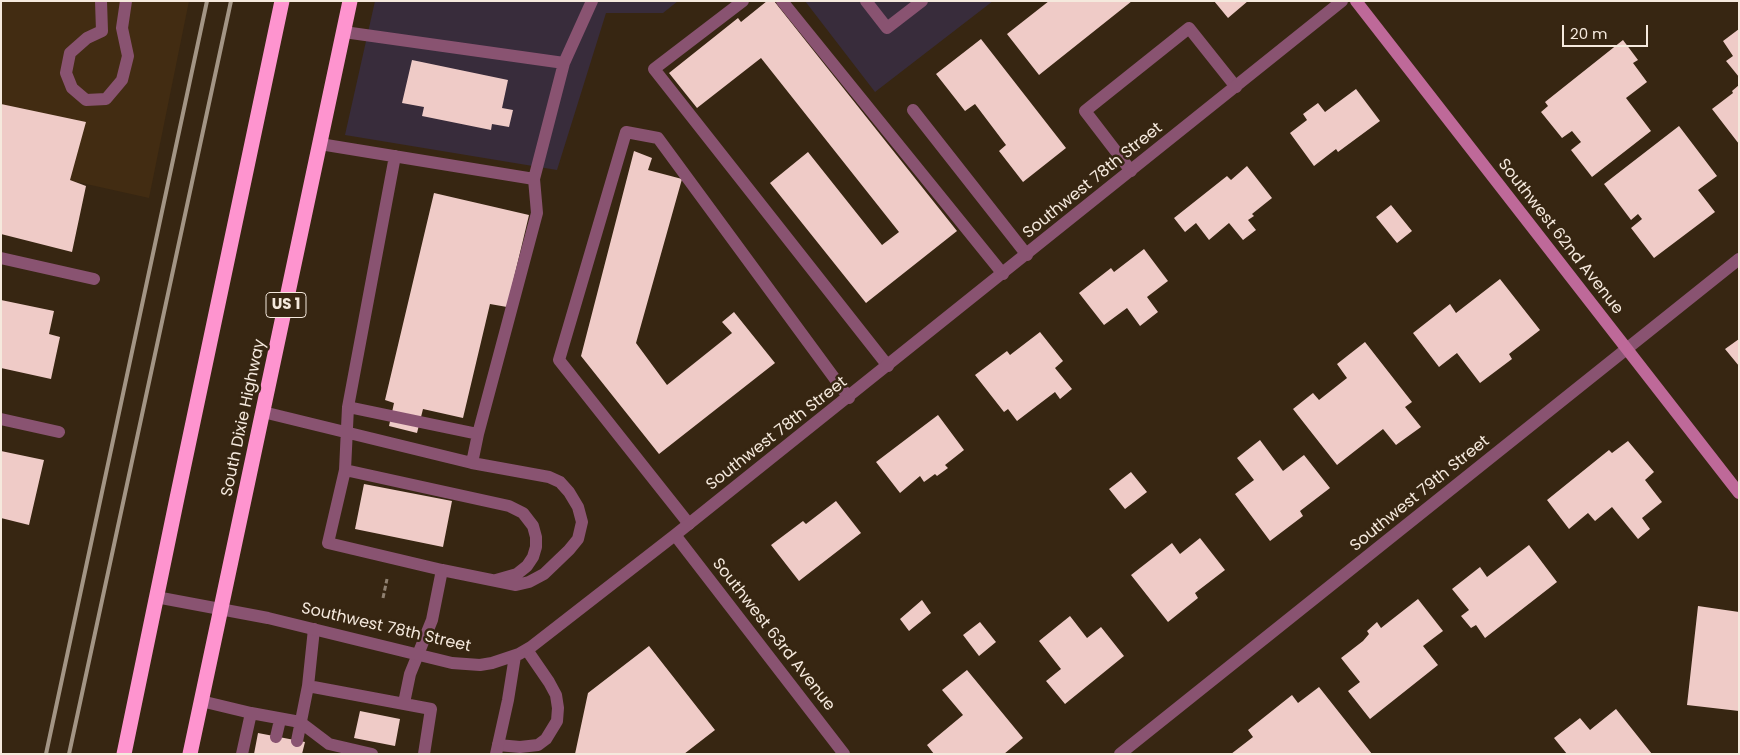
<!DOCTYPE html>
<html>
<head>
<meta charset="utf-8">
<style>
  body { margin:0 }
  #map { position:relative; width:1740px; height:755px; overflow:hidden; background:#372612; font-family:Poppins,sans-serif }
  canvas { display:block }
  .frame { position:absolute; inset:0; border:2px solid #f5e9dd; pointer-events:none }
  .scale { position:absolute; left:1562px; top:25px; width:86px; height:22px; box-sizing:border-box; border:2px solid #f5e9dd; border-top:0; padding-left:6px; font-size:15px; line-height:18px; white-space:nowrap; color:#f5e9dd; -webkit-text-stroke:4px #372612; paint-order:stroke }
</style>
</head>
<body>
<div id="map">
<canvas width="1740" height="755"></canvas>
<div class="frame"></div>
<div class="scale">20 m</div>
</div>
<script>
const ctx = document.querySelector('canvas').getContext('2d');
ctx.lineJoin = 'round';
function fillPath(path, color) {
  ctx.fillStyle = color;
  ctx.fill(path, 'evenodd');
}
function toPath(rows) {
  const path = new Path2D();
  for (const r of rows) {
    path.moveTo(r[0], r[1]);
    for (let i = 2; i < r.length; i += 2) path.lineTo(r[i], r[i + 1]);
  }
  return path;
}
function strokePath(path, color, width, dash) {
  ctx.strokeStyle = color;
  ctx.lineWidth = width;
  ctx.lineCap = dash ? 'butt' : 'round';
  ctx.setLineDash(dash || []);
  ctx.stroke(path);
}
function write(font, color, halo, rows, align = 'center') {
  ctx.font = font + ' Poppins,sans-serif';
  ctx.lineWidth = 5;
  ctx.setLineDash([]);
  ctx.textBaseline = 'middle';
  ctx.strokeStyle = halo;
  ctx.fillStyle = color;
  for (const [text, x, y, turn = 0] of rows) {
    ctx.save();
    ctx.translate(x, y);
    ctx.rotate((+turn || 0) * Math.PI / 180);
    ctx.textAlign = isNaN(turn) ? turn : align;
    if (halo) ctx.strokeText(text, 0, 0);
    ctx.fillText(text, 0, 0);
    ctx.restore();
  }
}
const commercial = toPath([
  [375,1,678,1,663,13,606,13,557,170,345,135],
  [805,1,993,1,875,92]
]);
const built = toPath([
  [1,1,189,1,149,198,1,165]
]);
const building = toPath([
  [767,1,774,1,957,231,866,303,770,183,808,152,882,245,899,232,761,58,697,108,669,73,738,18,741,22],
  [1049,1,1132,1,1039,75,1007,34],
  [1214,1,1248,1,1228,18],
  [1739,29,1739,77,1726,61,1733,56,1723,41],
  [981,39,1066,148,1023,182,999,151,1006,145,975,104,965,111,936,74],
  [1623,40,1638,60,1633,63,1647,82,1626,98,1651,131,1592,177,1571,150,1581,142,1572,131,1562,138,1541,112,1548,106,1545,102],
  [412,60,508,80,502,108,513,110,509,127,492,124,491,130,422,116,424,107,402,103],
  [1739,85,1739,144,1712,109,1733,93,1732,91],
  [1356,89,1380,121,1338,152,1336,149,1314,166,1290,133,1307,120,1303,114,1318,103,1325,112],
  [1,104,86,122,70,180,86,186,72,252,1,234],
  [1679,126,1717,176,1698,190,1715,212,1654,258,1631,228,1642,219,1638,214,1631,220,1604,184],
  [634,151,652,158,648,170,682,179,636,343,667,385,732,333,722,322,734,312,775,363,659,454,581,356],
  [1247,166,1272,198,1252,214,1254,216,1248,220,1256,230,1243,240,1229,223,1209,240,1196,223,1185,232,1174,218,1227,176,1231,180],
  [434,193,529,215,507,307,490,304,463,418,423,409,417,433,389,426,394,403,385,400],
  [1391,205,1412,231,1397,243,1376,217],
  [1144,249,1168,281,1147,297,1158,312,1140,326,1127,308,1104,325,1079,293,1111,268,1114,272],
  [1500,279,1540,330,1509,354,1512,359,1480,383,1457,353,1439,367,1413,333,1450,304,1456,313],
  [1,300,54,311,49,334,60,337,51,379,1,368],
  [1040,332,1063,361,1055,368,1072,389,1060,399,1055,392,1017,421,1008,409,1004,412,975,375,1007,351,1010,355],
  [1739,339,1739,366,1725,349],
  [1365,342,1412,402,1405,407,1421,427,1396,445,1383,429,1337,465,1293,409,1313,393,1319,400,1347,378,1337,364],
  [938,415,964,450,945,465,948,468,937,476,935,474,924,482,920,476,900,493,876,462],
  [1260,440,1283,471,1304,455,1330,488,1300,511,1303,516,1270,541,1235,494,1254,480,1237,458],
  [1628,441,1654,472,1645,480,1662,502,1642,518,1650,529,1638,539,1612,507,1595,521,1588,513,1569,529,1547,500,1609,450,1612,453],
  [1,451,44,460,29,525,1,518],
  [1131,472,1147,492,1125,509,1109,489],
  [364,484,452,501,443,547,355,529],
  [836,501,861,533,799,581,771,545,803,521,806,524],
  [1200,538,1225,570,1195,593,1198,598,1168,622,1131,575,1172,543,1180,554],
  [1529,545,1557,582,1485,638,1476,625,1471,628,1461,616,1469,610,1452,589,1480,567,1487,577],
  [1418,599,1443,631,1423,646,1438,665,1370,719,1348,691,1360,682,1341,658,1363,641,1369,634,1367,631,1377,622,1381,628],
  [922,600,931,613,909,631,900,619],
  [1698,606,1739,612,1739,711,1687,705],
  [1070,616,1087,638,1101,627,1124,656,1065,704,1046,681,1061,669,1039,641],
  [980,622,996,642,979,656,963,635],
  [649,646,715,730,684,754,575,754,588,693],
  [967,670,1023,738,1004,754,934,754,927,745,963,715,942,690],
  [1319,687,1372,754,1231,754,1253,737,1248,730,1292,695,1298,703],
  [1616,709,1652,754,1567,754,1554,738,1580,718,1590,730],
  [360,711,400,719,395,746,354,738],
  [258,733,305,742,302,754,254,754]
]);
const path = toPath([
  [383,598,387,579]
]);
const lane = toPath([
  [101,1,102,31,87,38,70,53,66,73,72,88,86,100,106,99,122,80,128,56,122,28,126,1],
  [743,1,654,69,888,366],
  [782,1,1003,274],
  [866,1,887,28,922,1],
  [564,63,592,1],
  [913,110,1027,255],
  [320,144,534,179,564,63,344,32],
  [395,156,348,407,345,470,328,543,442,570,516,585,529,582,544,574,569,550,578,539,582,522,578,507,569,492,560,482,549,477,472,463],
  [1131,171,1085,111,1189,28,1236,87],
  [1,258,94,279],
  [348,407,478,434],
  [263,412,472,463,478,434,537,213,534,179],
  [1,419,59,432],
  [345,470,509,506,523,513,533,526,536,537,536,547,533,557,527,566,517,574,496,580],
  [689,524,559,360,626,132,658,138,849,398],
  [308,686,431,709,424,754],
  [201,701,251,713,242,754],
  [404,703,410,674,432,620,442,570],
  [251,713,300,722,329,744,372,754],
  [276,737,280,720],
  [297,741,308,686,314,629],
  [498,745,520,747,538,745,546,739,557,721,558,708,556,695,549,682,527,650]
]);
const street = toPath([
  [675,535,844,754],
  [156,597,268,618,452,663,480,665,492,663,519,654,531,647,675,535,1342,1],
  [496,754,508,700,515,656],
  [1120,754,1739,259]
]);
const secondary = toPath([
  [1356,1,1739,493]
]);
const highway = toPath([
  [124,754,177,498,282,1],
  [190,754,350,1]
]);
const rail = toPath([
  [46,754,207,1],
  [69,754,231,1]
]);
const shields = [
  [286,305,40]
];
const shieldNames = [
  ["US 1",286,305]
];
const streetNames = [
  ["Southwest 78th Street",1093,181,-39],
  ["Southwest 62nd Avenue",1560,237,52],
  ["South Dixie Highway",244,418,-78],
  ["Southwest 78th Street",777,434,-38],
  ["Southwest 79th Street",1420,494,-39],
  ["Southwest 78th Street",386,628,13],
  ["Southwest 63rd Avenue",773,635,52]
];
fillPath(commercial, '#382c3b');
fillPath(built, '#422c12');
fillPath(building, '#efcbc7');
strokePath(path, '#8f8070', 3, [5, 2.5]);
strokePath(lane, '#895371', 12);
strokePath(street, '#895371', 12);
strokePath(secondary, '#be6999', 12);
strokePath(highway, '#fe94cf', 15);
strokePath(rail, '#a39585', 4);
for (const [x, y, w] of shields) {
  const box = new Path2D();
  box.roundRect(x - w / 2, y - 12.5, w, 25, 4);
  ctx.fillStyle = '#372612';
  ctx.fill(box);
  strokePath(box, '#f5e9dd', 1);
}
write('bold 15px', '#f5e9dd', null, shieldNames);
write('16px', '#f5e9dd', '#372612', streetNames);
</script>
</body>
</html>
